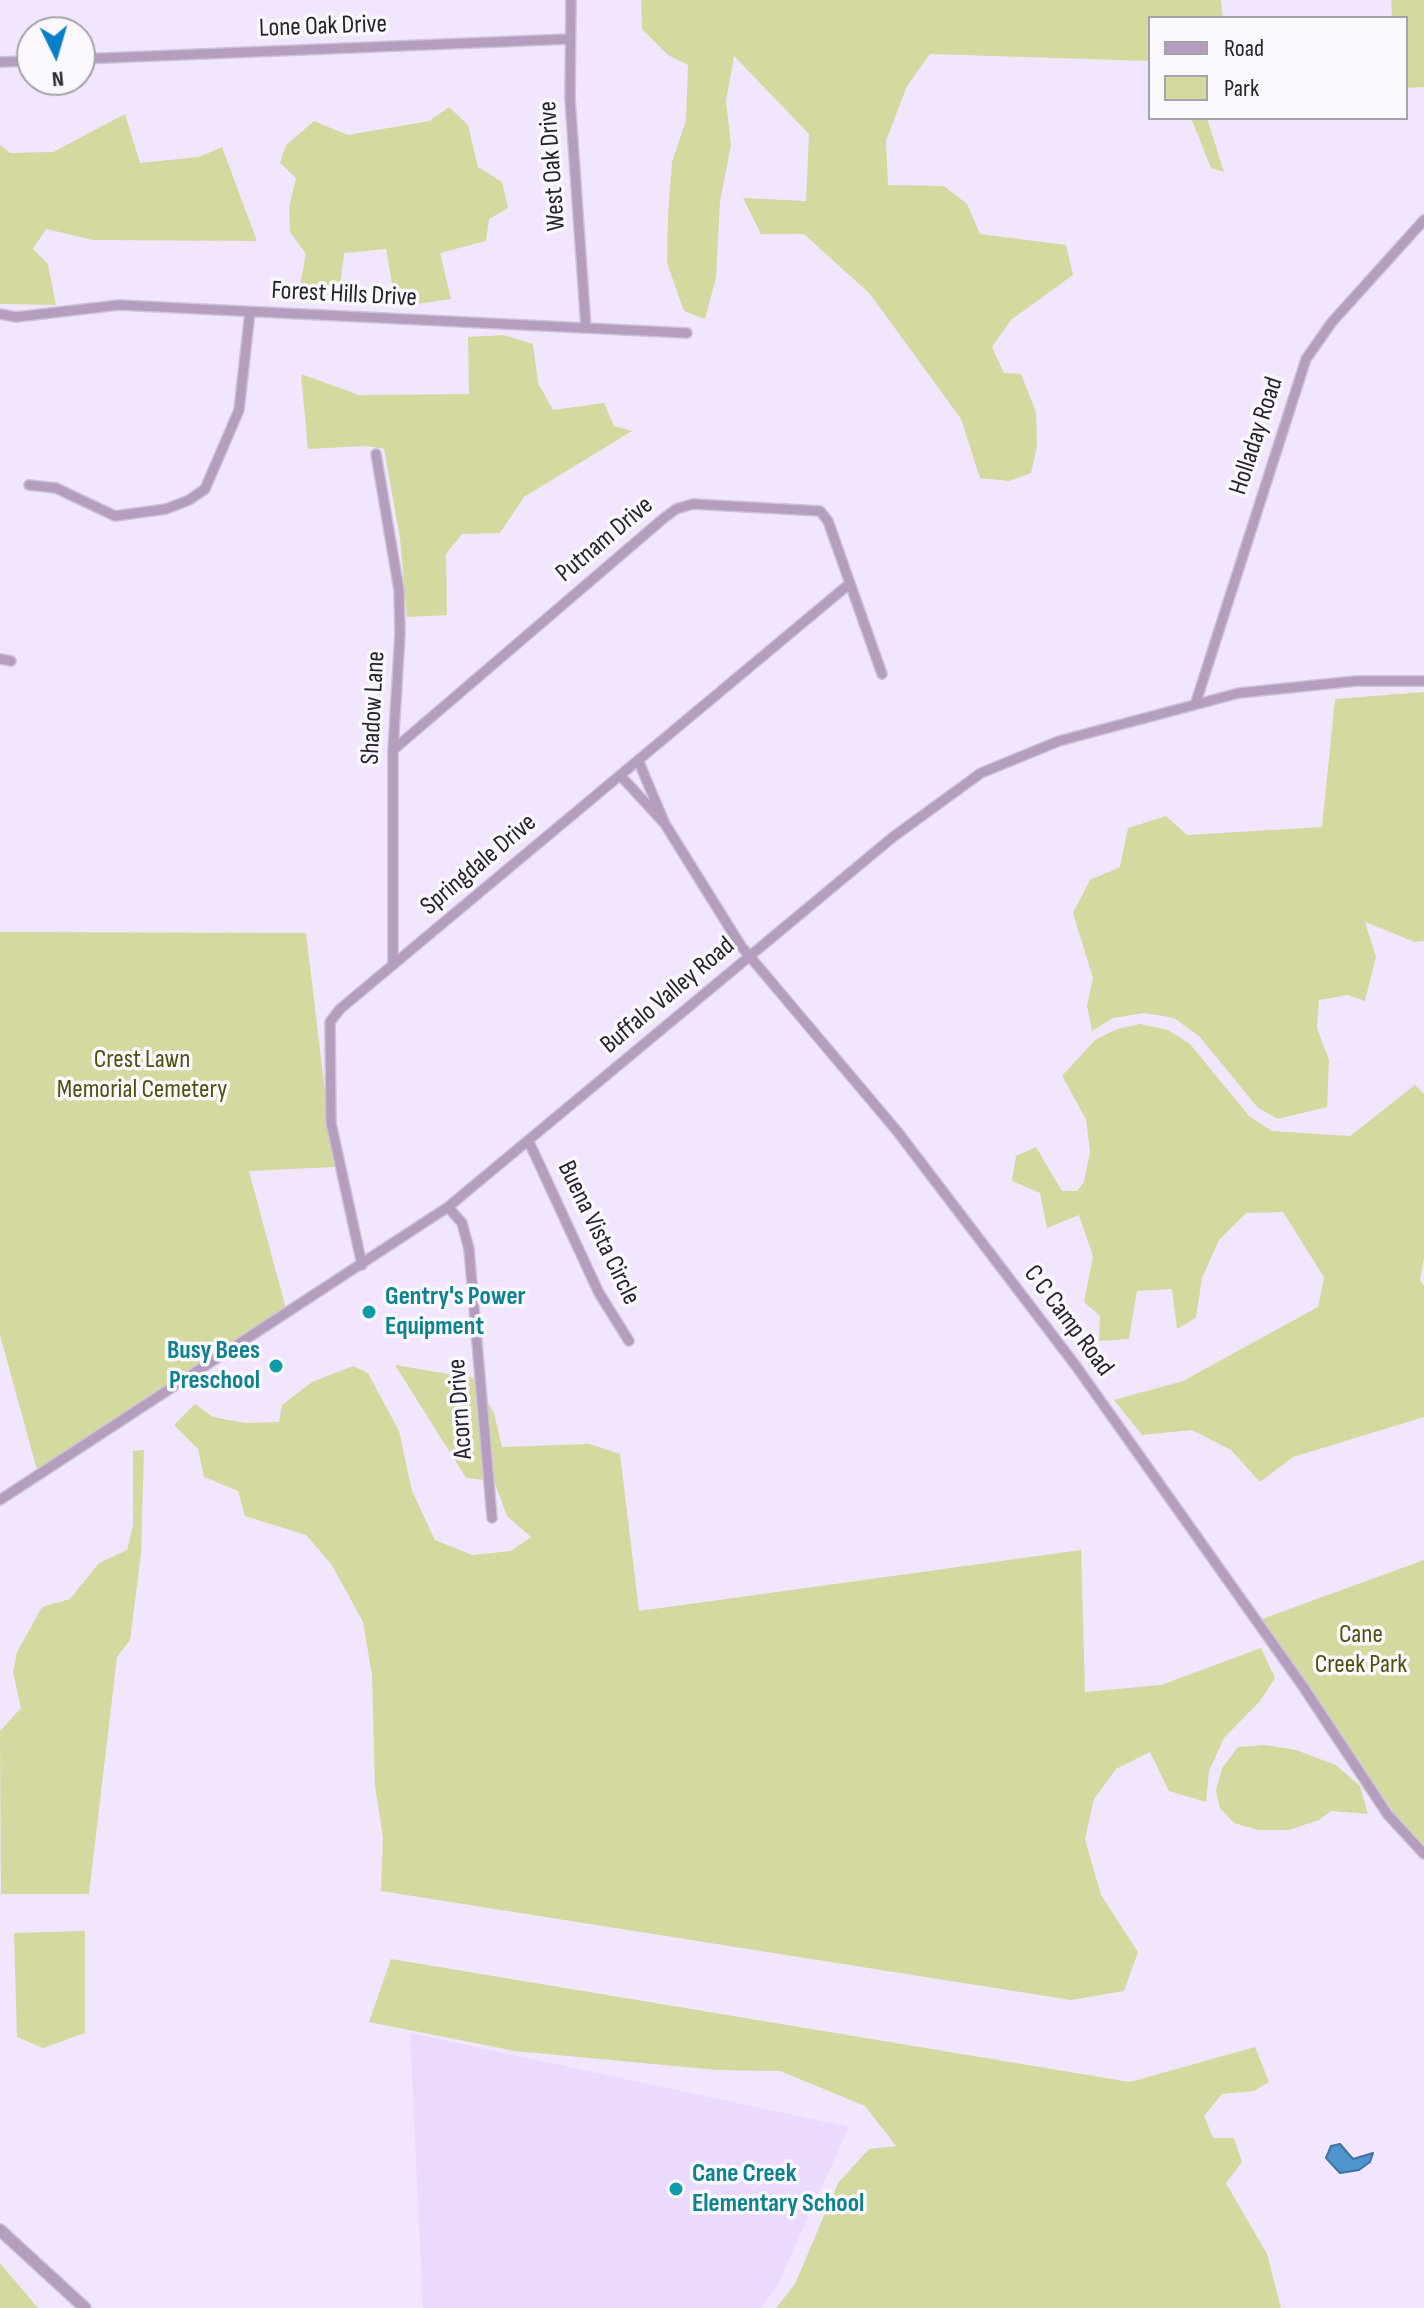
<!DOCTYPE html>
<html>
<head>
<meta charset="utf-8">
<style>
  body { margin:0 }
  #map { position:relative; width:1424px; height:2308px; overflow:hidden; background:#f1e6fd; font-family:"Sofia Sans Condensed",sans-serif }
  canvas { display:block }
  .legend { position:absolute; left:1148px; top:16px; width:260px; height:104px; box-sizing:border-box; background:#faf7fd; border:2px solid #a6a2a9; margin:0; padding:10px 14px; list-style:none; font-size:24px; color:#27222c }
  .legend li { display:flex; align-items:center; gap:16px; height:40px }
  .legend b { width:40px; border:2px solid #a6a2a9 }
  .north { position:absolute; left:16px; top:16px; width:80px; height:80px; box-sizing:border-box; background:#faf7fd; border:2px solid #a6a2a9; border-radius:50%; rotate:175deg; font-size:22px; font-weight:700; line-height:32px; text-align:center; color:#27222c }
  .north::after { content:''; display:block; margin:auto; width:28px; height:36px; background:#0780c8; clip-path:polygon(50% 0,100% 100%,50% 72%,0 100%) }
</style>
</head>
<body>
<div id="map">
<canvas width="1424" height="2308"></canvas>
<ul class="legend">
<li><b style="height:10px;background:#b49dbd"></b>Road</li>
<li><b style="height:22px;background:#d4d99f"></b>Park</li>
</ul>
<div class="north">N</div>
</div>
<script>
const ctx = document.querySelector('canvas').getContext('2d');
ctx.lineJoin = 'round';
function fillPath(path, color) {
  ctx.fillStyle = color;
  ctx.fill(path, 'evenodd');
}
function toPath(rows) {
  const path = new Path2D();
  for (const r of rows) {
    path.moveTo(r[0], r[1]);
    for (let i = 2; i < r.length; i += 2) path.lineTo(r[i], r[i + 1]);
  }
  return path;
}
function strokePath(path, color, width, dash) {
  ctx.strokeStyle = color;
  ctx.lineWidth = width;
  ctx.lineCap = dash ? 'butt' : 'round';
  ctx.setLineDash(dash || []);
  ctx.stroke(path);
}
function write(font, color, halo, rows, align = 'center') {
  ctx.font = font + ' "Sofia Sans Condensed",sans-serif';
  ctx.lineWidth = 7;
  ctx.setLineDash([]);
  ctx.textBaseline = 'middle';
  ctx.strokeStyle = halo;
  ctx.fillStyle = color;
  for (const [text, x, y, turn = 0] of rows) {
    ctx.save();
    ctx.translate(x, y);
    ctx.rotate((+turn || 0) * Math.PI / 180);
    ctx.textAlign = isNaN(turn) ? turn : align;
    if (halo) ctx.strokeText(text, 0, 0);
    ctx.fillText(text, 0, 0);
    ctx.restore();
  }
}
const built = toPath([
  [410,2033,849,2127,776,2288,761,2308,423,2308]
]);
const green = toPath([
  [641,0,1221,0,1223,18,1150,18,1150,61,930,54,907,86,886,141,888,185,944,186,967,204,980,234,1066,245,1073,275,1011,320,992,347,1004,373,1021,374,1036,412,1037,446,1031,473,1009,481,980,478,961,419,870,294,804,234,761,234,743,198,806,201,809,134,734,56,726,101,731,145,720,201,716,278,705,319,684,311,667,263,668,215,672,162,686,120,688,65,668,55,642,29],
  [1391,0,1424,0,1424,87,1406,88,1406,18,1392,18],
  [449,107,468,125,478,167,502,182,508,208,489,219,486,241,440,253,451,299,396,307,386,249,344,253,340,287,299,290,306,254,290,232,289,207,296,178,280,163,286,145,314,121,348,135,429,121],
  [125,114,140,163,199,157,222,147,257,241,94,240,46,229,33,249,48,264,56,305,0,304,0,145,10,153,53,152],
  [1191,118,1207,118,1224,172,1211,168],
  [503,335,533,344,538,383,553,410,604,403,614,426,632,431,524,497,500,533,462,534,446,554,447,615,407,617,400,538,384,449,366,446,308,449,301,374,359,395,469,394,468,337],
  [1424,692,1424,941,1415,942,1365,922,1376,957,1365,1001,1348,995,1319,1000,1317,1028,1329,1060,1327,1107,1278,1119,1258,1108,1200,1037,1174,1018,1144,1013,1113,1018,1092,1031,1087,1006,1093,978,1073,913,1090,880,1120,867,1128,828,1166,816,1187,835,1322,827,1335,699],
  [0,932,306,933,334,1167,249,1171,286,1309,37,1470,0,1335],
  [1140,1024,1168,1030,1190,1044,1249,1116,1272,1131,1350,1136,1415,1085,1424,1094,1424,1258,1420,1280,1424,1286,1424,1417,1293,1457,1260,1482,1231,1450,1192,1430,1142,1435,1114,1400,1183,1381,1318,1307,1324,1277,1283,1212,1246,1213,1219,1240,1202,1278,1196,1318,1177,1329,1172,1289,1137,1291,1129,1339,1099,1341,1100,1316,1084,1302,1093,1256,1079,1215,1047,1228,1040,1193,1012,1181,1016,1156,1036,1147,1062,1191,1077,1191,1084,1182,1090,1152,1086,1119,1062,1076,1095,1040,1117,1029],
  [395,1365,473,1378,494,1413,502,1447,589,1444,620,1454,639,1611,1081,1550,1085,1692,1161,1685,1261,1648,1275,1678,1260,1701,1224,1738,1209,1771,1206,1802,1169,1791,1150,1752,1116,1769,1094,1799,1085,1839,1101,1895,1138,1952,1124,1991,1071,2000,381,1891,383,1837,375,1787,372,1675,363,1622,332,1565,306,1535,245,1516,238,1491,204,1477,198,1449,174,1425,195,1404,213,1417,245,1423,279,1422,282,1405,312,1382,353,1366,368,1373,399,1431,412,1491,435,1540,472,1555,511,1551,531,1537,507,1516,494,1481,466,1478],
  [144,1450,141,1554,130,1640,117,1657,89,1894,1,1894,0,1731,21,1708,13,1672,17,1652,42,1607,70,1599,99,1563,127,1550,133,1526,133,1451],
  [1424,1560,1424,1847,1405,1829,1262,1619],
  [1265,1745,1296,1750,1336,1765,1360,1786,1368,1814,1331,1811,1319,1820,1289,1830,1258,1830,1234,1823,1220,1808,1216,1791,1222,1768,1238,1747],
  [85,1931,85,2033,43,2048,17,2037,14,1933],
  [391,1959,1130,2082,1255,2047,1269,2082,1254,2091,1222,2094,1204,2116,1213,2138,1234,2138,1242,2162,1226,2183,1267,2254,1281,2308,776,2308,795,2284,838,2183,869,2149,896,2146,865,2106,780,2071,717,2070,515,2051,369,2022],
  [0,2263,38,2308,0,2308]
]);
const water = toPath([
  [1340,2144,1353,2159,1373,2153,1370,2162,1359,2170,1340,2173,1326,2158,1331,2146,1340,2144]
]);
const minor = toPath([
  [571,0,570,99,586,328],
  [80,59,569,39],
  [0,62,32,61],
  [0,314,16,317,119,305,687,333],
  [376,454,399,590,400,634,393,750,393,965],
  [29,485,56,488,115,516,166,509,189,500,205,489,239,410,250,312],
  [0,659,11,661],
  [1196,702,1306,359,1332,322,1424,220],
  [393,750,664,518,676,509,693,504,820,511,828,521,882,674],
  [620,775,665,824,638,760],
  [665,824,741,946,897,1131,1076,1366,1302,1685,1388,1815,1424,1854],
  [529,1142,599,1293,629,1341],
  [448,1207,462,1223,469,1249,492,1518],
  [362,1265,331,1123,330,1022,340,1009,848,585],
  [0,1500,448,1207,893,837,981,773,1059,741,1239,693,1356,681,1424,681]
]);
const tertiary = toPath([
  [0,2230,85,2308]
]);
const markers = [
  [369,1312,8,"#0f9aa8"],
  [276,1366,8,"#0f9aa8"],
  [676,2189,8,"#0f9aa8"]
];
const streetNames = [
  ["Lone Oak Drive",323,27,-2],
  ["West Oak Drive",553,166,-94],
  ["Forest Hills Drive",344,295,3],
  ["Holladay Road",1257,436,-72],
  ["Putnam Drive",605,540,-40],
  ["Shadow Lane",374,708,-87],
  ["Springdale Drive",479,865,-40],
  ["Buffalo Valley Road",668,996,-40],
  ["Buena Vista Circle",598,1233,64],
  ["C C Camp Road",1068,1321,53],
  ["Acorn Drive",461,1409,-94]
];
const parkNames = [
  ["Crest Lawn",142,1060],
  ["Memorial Cemetery",142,1090],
  ["Cane",1361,1635],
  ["Creek Park",1361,1665]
];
const cultureNames = [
  ["Gentry's Power",385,1297],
  ["Equipment",385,1327],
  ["Busy Bees",260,1351,"right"],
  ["Preschool",260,1381,"right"],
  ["Cane Creek",692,2174],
  ["Elementary School",692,2204]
];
fillPath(built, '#ebdafe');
fillPath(green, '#d4d99f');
fillPath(water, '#4e95d0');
strokePath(water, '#42729f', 2);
strokePath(minor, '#cdc3d7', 12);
strokePath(tertiary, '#cdc3d7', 14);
strokePath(minor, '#b49dbd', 9);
strokePath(tertiary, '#b49dbd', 11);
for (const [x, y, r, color] of markers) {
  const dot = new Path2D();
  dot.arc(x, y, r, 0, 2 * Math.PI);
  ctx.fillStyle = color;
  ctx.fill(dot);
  strokePath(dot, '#faf7fd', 3);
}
write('26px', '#27222c', '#faf7fd', streetNames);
write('26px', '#4f520e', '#faf7fd', parkNames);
write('bold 26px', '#0d838f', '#faf7fd', cultureNames, 'left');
</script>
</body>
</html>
